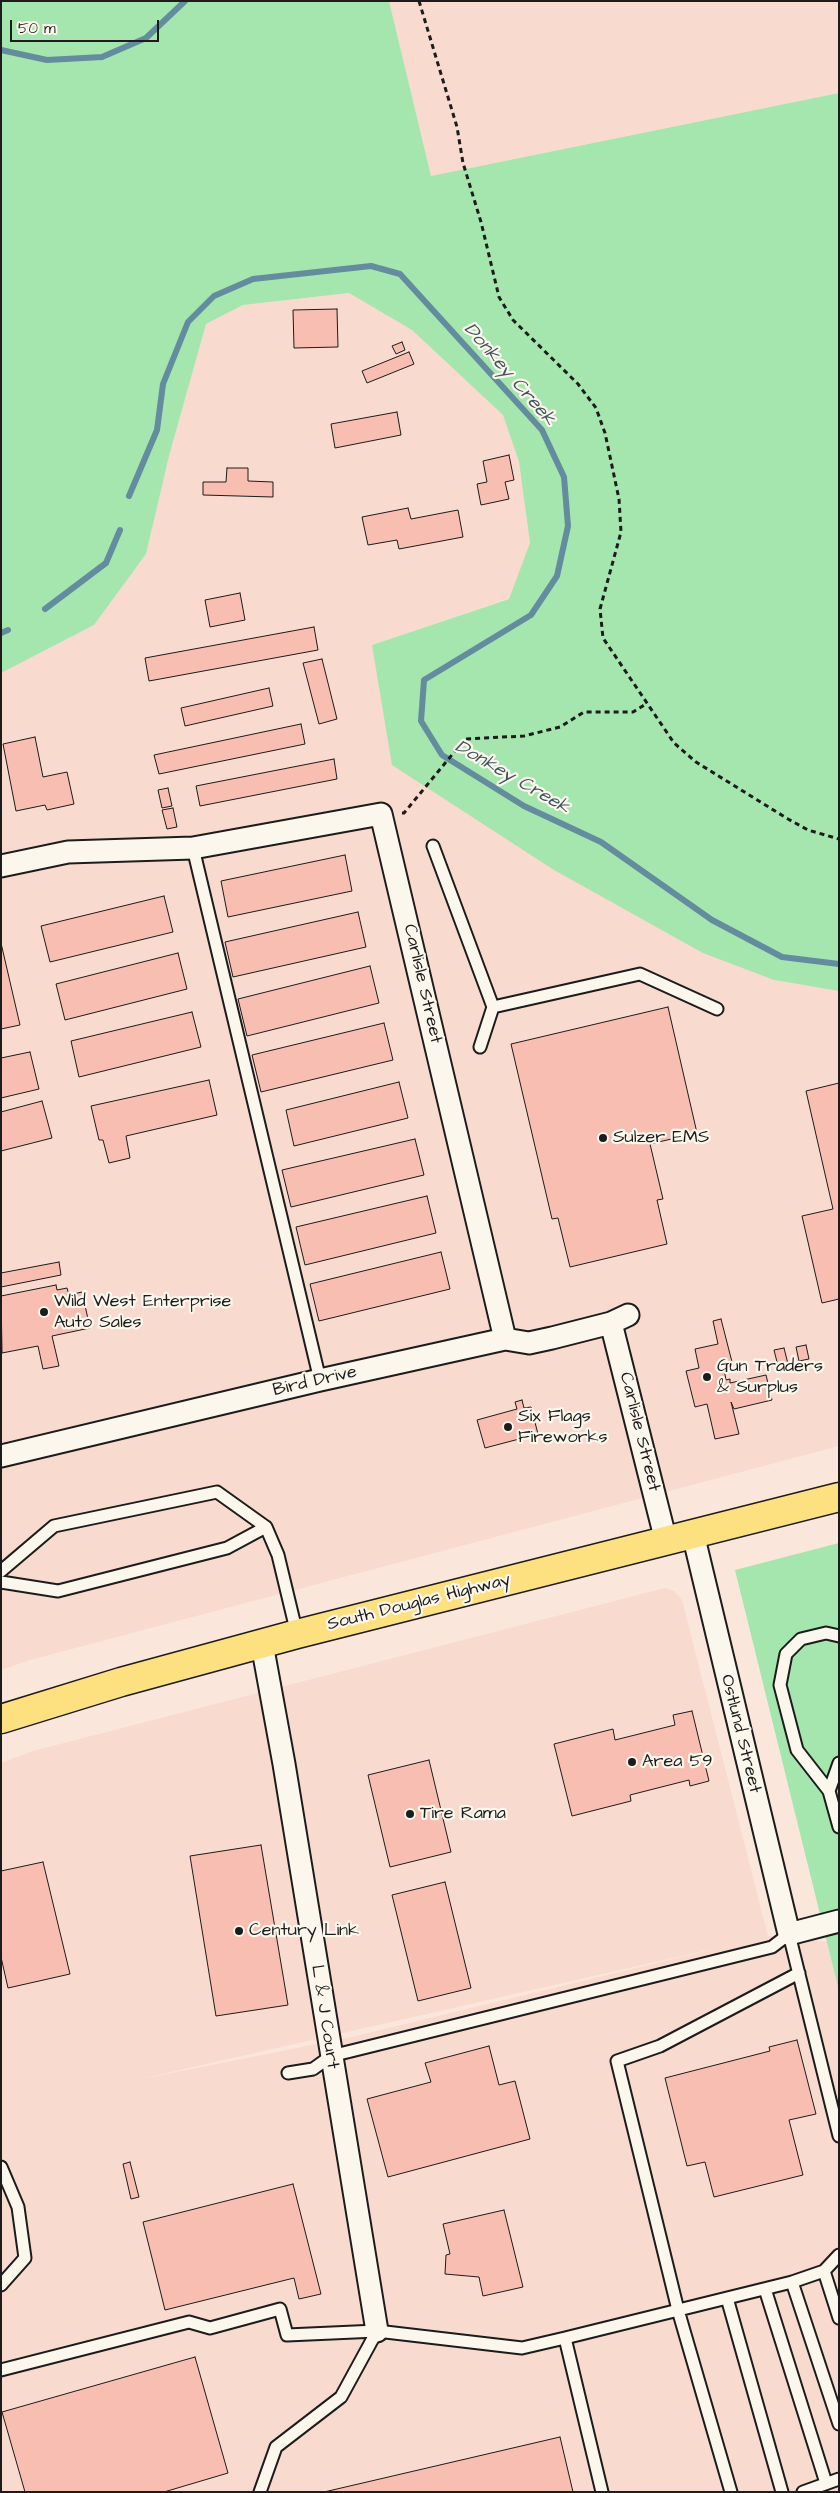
<!DOCTYPE html>
<html>
<head>
<meta charset="utf-8">
<style>
  body { margin:0 }
  #map { position:relative; width:840px; height:2493px; overflow:hidden; background:#fae6da; font-family:"Architects Daughter",sans-serif }
  canvas { display:block }
  .frame { position:absolute; inset:0; border:2px solid #1c1c1c; pointer-events:none }
  .scale { position:absolute; left:10px; top:20px; width:149px; height:22px; box-sizing:border-box; border:2px solid #1c1c1c; border-top:0; padding-left:6px; font-size:15px; line-height:18px; white-space:nowrap; color:#1c1c1c; -webkit-text-stroke:4px #fbf7ec; paint-order:stroke }
</style>
</head>
<body>
<div id="map">
<canvas width="840" height="2493"></canvas>
<div class="frame"></div>
<div class="scale">50 m</div>
</div>
<script>
const ctx = document.querySelector('canvas').getContext('2d');
ctx.lineJoin = 'round';
function fillPath(path, color) {
  ctx.fillStyle = color;
  ctx.fill(path, 'evenodd');
}
function toPath(rows) {
  const path = new Path2D();
  for (const r of rows) {
    path.moveTo(r[0], r[1]);
    for (let i = 2; i < r.length; i += 2) path.lineTo(r[i], r[i + 1]);
  }
  return path;
}
function strokePath(path, color, width, dash) {
  ctx.strokeStyle = color;
  ctx.lineWidth = width;
  ctx.lineCap = dash ? 'butt' : 'round';
  ctx.setLineDash(dash || []);
  ctx.stroke(path);
}
function write(font, color, halo, rows, align = 'center') {
  ctx.font = font + ' "Architects Daughter",sans-serif';
  ctx.lineWidth = 4.5;
  ctx.setLineDash([]);
  ctx.textBaseline = 'middle';
  ctx.strokeStyle = halo;
  ctx.fillStyle = color;
  for (const [text, x, y, turn = 0] of rows) {
    ctx.save();
    ctx.translate(x, y);
    ctx.rotate((+turn || 0) * Math.PI / 180);
    ctx.textAlign = isNaN(turn) ? turn : align;
    if (halo) ctx.strokeText(text, 0, 0);
    ctx.fillText(text, 0, 0);
    ctx.restore();
  }
}
const built = toPath([
  [389,1,839,1,839,93,431,176],
  [349,293,412,330,503,415,519,462,530,543,510,598,372,645,774,980,839,991,839,1446,30,1660,1,1670,1,673,94,625,146,554,169,456,206,324,243,305],
  [665,1588,674,1591,682,1600,768,1936,827,1942,839,1991,839,2492,1,2492,1,1763,33,1751],
  [718,1948,352,2037,136,2080,717,1948]
]);
const green = toPath([
  [1,1,389,1,431,176,839,93,839,991,774,980,703,953,554,870,392,765,372,645,509,599,530,543,519,462,503,415,412,330,349,293,243,305,206,324,169,456,146,554,94,625,1,673],
  [839,1543,839,1991,735,1570]
]);
const stream = toPath([
  [1,50,47,60,102,57,146,38,185,1],
  [129,496,157,430,163,384,188,322,214,296,253,279,371,266,400,274,542,430,564,477,568,526,557,576,531,615,424,680,421,721,442,755,524,806,601,842,712,920,782,957,839,964],
  [45,609,106,563,120,530],
  [1,633,8,630]
]);
const building = toPath([
  [337,309,338,347,294,348,293,310,337,309],
  [402,342,405,350,396,354,392,346,402,342],
  [409,352,414,364,367,383,362,371,409,352],
  [397,412,401,435,335,448,331,424,397,412],
  [509,455,514,480,505,482,509,499,481,505,477,484,487,482,483,461,509,455],
  [227,468,248,468,248,481,273,482,273,497,203,495,203,482,226,482,227,468],
  [408,508,411,519,458,510,463,537,399,549,397,540,368,545,362,517,408,508],
  [240,593,245,620,210,627,205,600,240,593],
  [314,627,318,650,149,681,145,658,314,627],
  [322,659,337,719,319,724,303,663,322,659],
  [269,688,273,706,185,726,181,708,269,688],
  [301,724,305,744,159,774,154,755,301,724],
  [35,737,43,777,67,772,74,804,47,810,45,805,16,811,3,744,35,737],
  [334,759,337,779,200,806,196,786,334,759],
  [168,788,172,806,162,808,158,790,168,788],
  [173,808,177,827,167,829,162,810,173,808],
  [345,855,352,891,228,917,221,881,345,855],
  [164,896,173,932,50,962,41,926,164,896],
  [358,912,366,947,233,977,225,942,358,912],
  [1,943,20,1025,1,1029,1,943],
  [178,953,187,989,65,1020,56,984,178,953],
  [370,966,379,1003,247,1036,238,999,370,966],
  [668,1007,697,1133,650,1144,663,1199,657,1200,667,1244,570,1267,558,1218,552,1219,511,1044,668,1007],
  [192,1012,201,1047,79,1077,71,1041,192,1012],
  [384,1023,393,1060,261,1092,252,1055,384,1023],
  [30,1052,39,1089,1,1098,1,1058,30,1052],
  [209,1080,217,1115,126,1136,130,1158,109,1163,103,1140,99,1140,91,1106,209,1080],
  [399,1082,408,1118,294,1146,286,1110,399,1082],
  [839,1083,839,1299,822,1303,802,1216,833,1209,806,1091,839,1083],
  [42,1101,52,1138,1,1151,1,1112,42,1101],
  [415,1139,424,1175,291,1207,282,1170,415,1139],
  [427,1196,436,1233,305,1265,296,1227,427,1196],
  [441,1252,450,1289,319,1321,310,1284,441,1252],
  [59,1262,61,1275,1,1287,1,1273,59,1262],
  [56,1285,57,1290,67,1288,69,1295,82,1292,90,1328,52,1336,59,1366,43,1369,38,1346,2,1353,1,1296,56,1285],
  [721,1319,732,1362,723,1364,726,1380,730,1379,730,1383,766,1375,772,1400,734,1409,731,1402,739,1434,715,1439,707,1404,695,1407,686,1371,699,1368,695,1349,718,1344,713,1321,721,1319],
  [806,1345,809,1359,799,1361,796,1347,806,1345],
  [784,1348,788,1364,778,1366,774,1350,784,1348],
  [522,1400,524,1408,531,1407,538,1434,485,1448,477,1420,517,1409,515,1402,522,1400],
  [692,1711,709,1781,690,1786,689,1780,630,1795,631,1801,572,1816,554,1744,613,1729,615,1740,675,1725,673,1715,692,1711],
  [429,1760,451,1852,390,1867,368,1775,429,1760],
  [261,1845,288,2005,216,2016,190,1856,261,1845],
  [43,1862,70,1974,8,1988,1,1957,1,1871,43,1862],
  [445,1882,471,1988,418,2001,392,1895,445,1882],
  [797,2040,816,2114,789,2120,803,2175,714,2197,705,2162,687,2166,665,2078,770,2051,769,2047,797,2040],
  [489,2046,499,2085,515,2081,530,2139,388,2177,367,2099,431,2082,425,2063,489,2046],
  [130,2162,139,2197,131,2199,123,2164,130,2162],
  [293,2184,321,2294,299,2299,294,2278,165,2310,143,2222,293,2184],
  [504,2210,523,2287,483,2296,479,2277,445,2274,446,2255,450,2254,443,2224,504,2210],
  [195,2357,228,2473,164,2492,25,2492,2,2412,195,2357],
  [560,2437,573,2492,324,2492,560,2437]
]);
const path = toPath([
  [419,1,457,127,463,163,481,222,499,297,513,320,578,384,596,408,605,433,619,499,621,532,600,609,603,638,674,743,696,762,788,819,808,830,839,839],
  [402,813,404,813,465,739,524,736,560,727,584,712,633,712,646,704]
]);
const service = toPath([
  [433,846,493,1007],
  [193,848,320,1380],
  [480,1047,493,1007,640,974,717,1009],
  [1,1571,54,1526,217,1492,266,1527,278,1555,297,1634],
  [1,1582,58,1591,227,1548,266,1527],
  [839,1636,826,1633,801,1639,786,1654,780,1685,797,1750,829,1791,839,1827],
  [829,1791,839,1763],
  [288,2073,313,2069,331,2056,772,1947,789,1934,839,2136],
  [1,2167,18,2207,25,2258,1,2285],
  [824,2271,839,2318],
  [792,2282,839,2424],
  [765,2289,826,2483],
  [727,2298,782,2492],
  [565,2338,792,2282,824,2271,839,2255],
  [1,2370,189,2322,210,2328,280,2309,287,2335,377,2331,522,2348,565,2338,602,2492],
  [260,2492,276,2447,341,2397,377,2331],
  [731,2492,678,2310,617,2061,660,2046,799,1973],
  [803,2492,839,2479]
]);
const minor = toPath([
  [1,866,68,852,193,848,381,814,505,1339],
  [611,1323,666,1541],
  [1,1456,320,1380,505,1339,529,1343,552,1338,611,1323,628,1315],
  [693,1534,789,1934,839,1921],
  [262,1644,284,1764,377,2331]
]);
const trunk = toPath([
  [1,1719,121,1682,297,1634,839,1497]
]);
const markers = [
  [603,1138,5,"#1c1c1c"],
  [44,1312,5,"#1c1c1c"],
  [707,1377,5,"#1c1c1c"],
  [508,1427,5,"#1c1c1c"],
  [632,1762,5,"#1c1c1c"],
  [410,1814,5,"#1c1c1c"],
  [239,1931,5,"#1c1c1c"]
];
const streetNames = [
  ["Carlisle Street",422,984,77],
  ["Bird Drive",315,1382,-13],
  ["Carlisle Street",639,1432,76],
  ["South Douglas Highway",419,1603,-14],
  ["Ostlund Street",740,1734,76],
  ["L & J Court",324,2017,81]
];
const poiNames = [
  ["Sulzer EMS",613,1138],
  ["Wild West Enterprise",54,1302],
  ["Auto Sales",54,1323],
  ["Gun Traders",717,1367],
  ["& Surplus",717,1388],
  ["Six Flags",518,1417],
  ["Fireworks",518,1438],
  ["Area 59",642,1762],
  ["Tire Rama",420,1814],
  ["Century Link",249,1931]
];
const waterNames = [
  ["Donkey Creek",509,375,49],
  ["Donkey Creek",512,778,30]
];
fillPath(built, '#f9dace');
fillPath(green, '#a5e5ae');
strokePath(stream, '#638c9e', 6);
fillPath(building, '#f8beb1');
strokePath(building, '#1c1c1c', 1);
strokePath(service, '#1c1c1c', 15);
strokePath(minor, '#1c1c1c', 25);
strokePath(trunk, '#1c1c1c', 31);
strokePath(path, '#1c1c1c', 3, [5, 4]);
strokePath(service, '#fbf7ec', 11);
strokePath(minor, '#fbf7ec', 21);
strokePath(trunk, '#fde080', 28);
for (const [x, y, r, color] of markers) {
  const dot = new Path2D();
  dot.arc(x, y, r, 0, 2 * Math.PI);
  ctx.fillStyle = color;
  ctx.fill(dot);
  strokePath(dot, '#fbf7ec', 2);
}
write('18px', '#1c1c1c', '#fbf7ec', streetNames);
write('18px', '#1c1c1c', '#fbf7ec', poiNames, 'left');
write('italic 19px', '#40545d', '#fbf7ec', waterNames);
</script>
</body>
</html>
